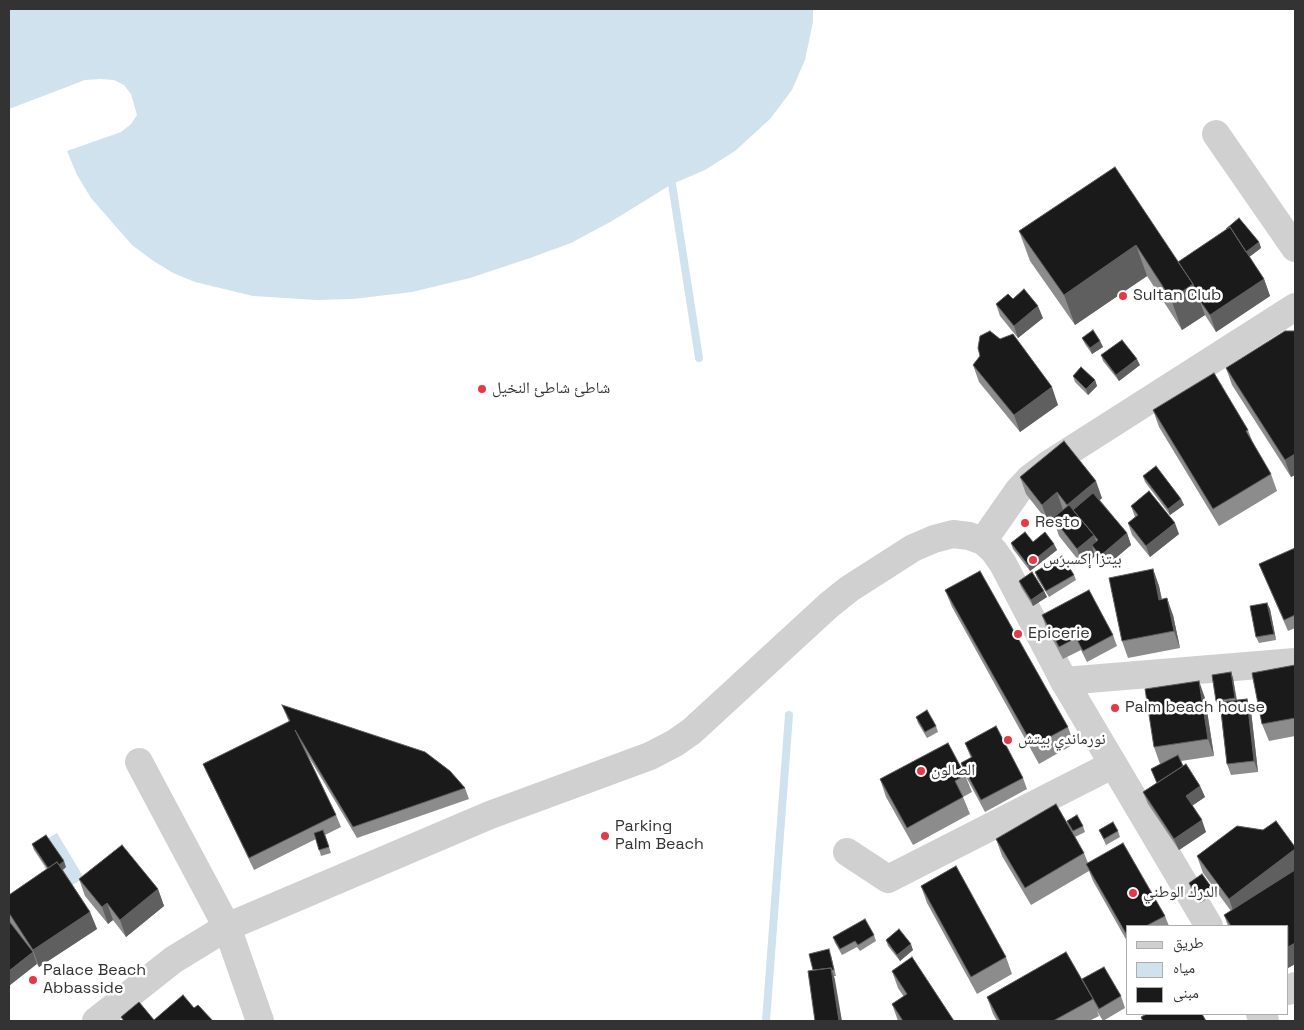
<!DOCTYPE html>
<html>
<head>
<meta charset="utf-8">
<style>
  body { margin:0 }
  #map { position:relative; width:1304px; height:1030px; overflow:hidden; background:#fff; font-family:"Space Grotesk","Noto Naskh Arabic",sans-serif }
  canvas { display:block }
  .frame { position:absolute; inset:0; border:10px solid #333; pointer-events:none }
  .legend { position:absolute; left:1126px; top:925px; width:162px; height:90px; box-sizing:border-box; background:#fff; border:1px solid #adadad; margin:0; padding:6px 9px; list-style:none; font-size:15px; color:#333 }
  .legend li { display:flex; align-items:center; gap:10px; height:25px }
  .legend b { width:25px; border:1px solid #adadad }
</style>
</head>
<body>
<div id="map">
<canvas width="1304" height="1030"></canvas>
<div class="frame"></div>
<ul class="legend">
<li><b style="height:6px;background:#d0d0d0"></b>طريق</li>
<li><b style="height:14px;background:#cfe2ee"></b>مياه</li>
<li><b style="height:14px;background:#1a1a1a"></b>مبنى</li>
</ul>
</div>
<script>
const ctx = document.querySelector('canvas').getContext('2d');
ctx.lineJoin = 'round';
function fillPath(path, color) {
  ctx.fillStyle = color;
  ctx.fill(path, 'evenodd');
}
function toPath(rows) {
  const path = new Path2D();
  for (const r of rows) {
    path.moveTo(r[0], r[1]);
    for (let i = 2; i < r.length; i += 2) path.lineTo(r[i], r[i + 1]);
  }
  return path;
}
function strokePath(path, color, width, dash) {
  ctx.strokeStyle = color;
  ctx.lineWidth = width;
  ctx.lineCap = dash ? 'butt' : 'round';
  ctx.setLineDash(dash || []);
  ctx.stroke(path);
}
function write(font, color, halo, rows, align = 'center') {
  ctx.font = font + ' "Space Grotesk","Noto Naskh Arabic",sans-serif';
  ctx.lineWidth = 5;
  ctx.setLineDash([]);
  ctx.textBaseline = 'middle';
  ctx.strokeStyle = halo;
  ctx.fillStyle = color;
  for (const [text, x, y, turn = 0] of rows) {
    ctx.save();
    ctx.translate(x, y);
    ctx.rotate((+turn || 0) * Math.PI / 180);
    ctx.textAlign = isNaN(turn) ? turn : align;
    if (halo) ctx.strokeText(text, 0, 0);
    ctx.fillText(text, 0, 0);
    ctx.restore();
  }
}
const water = toPath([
  [9,9,813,9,813,22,805,60,792,90,770,119,735,151,705,170,672,184,612,221,571,243,530,258,470,278,412,292,353,299,317,300,253,296,195,282,173,273,152,260,132,245,91,198,77,175,67,151,121,132,131,124,137,115,131,94,124,85,114,80,100,79,85,80,9,109],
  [57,833,84,878,59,893,33,847]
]);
const stream = toPath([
  [672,184,699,358],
  [766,1021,789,715]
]);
const minor = toPath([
  [1216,134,1295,248],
  [983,541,1018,491,1029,479,1049,464,1295,307],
  [1064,681,1295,662],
  [139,762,227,927,260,1021],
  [847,852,888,879,1112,765],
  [1288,991,1295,986]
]);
const tertiary = toPath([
  [1260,1014,1265,1021],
  [96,1021,173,960,227,927,490,815,650,756,675,743,692,731,829,605,849,589,913,548,934,539,953,534,969,536,983,541,994,551,1003,564,1064,681,1209,926]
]);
const wall = toPath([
  [1115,167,1178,262,1259,242,1261,248,1249,257,1264,279,1270,296,1216,332,1205,315,1182,330,1147,276,1075,325,1030,261,1019,231],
  [1013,299,1043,318,1018,338,1000,316,996,304],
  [1295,331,1295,475,1291,477,1232,385,1226,368],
  [1082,338,1100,341,1103,347,1092,354,1085,344],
  [1101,355,1140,365,1119,381,1103,361],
  [980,356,1058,405,1020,432,979,382,973,365],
  [1073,376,1095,380,1097,386,1088,395,1075,382],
  [1153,410,1248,430,1253,443,1271,474,1277,491,1219,526,1159,427],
  [1143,476,1181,499,1184,505,1170,515,1145,482],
  [1020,477,1102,498,1100,500,1127,533,1131,545,1104,568,1095,556,1083,566,1059,536,1053,518,1063,510,1048,522,1026,494],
  [1131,506,1179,534,1150,557,1132,535,1128,523,1135,517],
  [1033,542,1054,544,1057,550,1030,571,1013,549,1011,543],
  [1295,550,1295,628,1288,631,1264,576,1259,564],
  [1153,569,1159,586,1162,599,1173,615,1180,648,1128,658,1122,641],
  [1035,572,1074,575,1076,580,1049,597,1037,578],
  [1019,581,1044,591,1047,597,1033,606,1021,587],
  [945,590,1068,727,1074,744,1039,764,952,607],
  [1267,603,1270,609,1276,640,1259,643,1256,637],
  [1042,615,1113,635,1117,646,1087,662,1081,650,1063,659,1046,627],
  [1295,665,1295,736,1269,741,1262,724],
  [1231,672,1233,678,1237,700,1247,699,1251,711,1258,772,1231,775,1227,764,1220,706,1218,707,1216,701],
  [1205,698,1214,756,1181,761,1183,766,1200,786,1205,797,1192,806,1206,832,1179,850,1148,804,1143,792,1157,783,1151,769,1160,764,1154,747],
  [282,705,465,788,469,799,357,838,307,754,336,815,341,827,325,835,331,853,321,856,316,839,254,870,208,775,203,764,289,722],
  [916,717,936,726,938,732,927,738,918,723],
  [965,743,1023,778,1027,789,985,812,965,775,961,763,971,758],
  [965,775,972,792,963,797,970,814,913,845,886,797,880,779],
  [1067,821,1083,826,1085,832,1075,837,1084,853,1088,863,1165,916,1169,926,1128,926,1128,943,1093,881,1089,871,1031,905,1002,856,996,839,1068,826],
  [1276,821,1295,847,1295,964,1288,968,1288,926,1228,926,1224,915,1231,911,1203,873,1197,856,1237,826,1263,830],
  [1099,830,1118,831,1120,837,1106,845],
  [32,844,66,867,63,870,90,912,97,929,39,967,9,921,9,895,47,869,34,850],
  [79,879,158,889,164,906,126,937,113,920,108,924,85,896],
  [1189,883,1212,888,1214,894,1200,903,1191,889],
  [921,886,1006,957,1012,974,977,994,927,903],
  [874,935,876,941,860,951,857,947,842,955,835,943,833,937],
  [886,940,913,950,900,961,888,946],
  [831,955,836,976,834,976,835,980,813,970],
  [892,971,954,1021,898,1021,892,1004,904,997,898,988],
  [1082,979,1121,996,1125,1008,1103,1021,1097,1011,1099,1016,1089,1021,997,1021,993,1014,987,997]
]);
const shadedWall = toPath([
  [1259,242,1261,248,1248,258,1246,252],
  [1136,245,1147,276,1075,325,1064,295],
  [1264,279,1270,296,1216,332,1210,315],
  [1193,284,1205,315,1182,330,1171,299],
  [1038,306,1043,318,1018,338,1014,326],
  [1100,341,1103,347,1092,354,1090,348],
  [1137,359,1140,365,1119,381,1116,375],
  [1095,380,1097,386,1088,395,1086,389],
  [1052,387,1058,405,1020,432,1014,415],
  [1295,454,1295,475,1291,477,1285,460],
  [1096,481,1102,498,1073,522,1067,505],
  [1057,492,1063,510,1048,522,1042,505],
  [1181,499,1184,505,1170,515,1168,509],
  [1175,523,1179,534,1150,557,1146,546],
  [1127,533,1131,545,1104,568,1100,556],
  [1094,535,1100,552,1092,545,1095,556,1083,566,1077,549],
  [1054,544,1057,550,1030,571,1028,565],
  [1153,569,1159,586,1165,617,1159,600],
  [1044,591,1047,597,1033,606,1031,600],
  [1167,598,1173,615,1180,648,1174,631],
  [1267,603,1270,609,1276,640,1274,634],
  [1231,672,1233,678,1237,704,1235,698],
  [1199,681,1205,698,1214,756,1208,739],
  [1247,699,1251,711,1258,772,1254,761],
  [1200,786,1205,797,1190,807,1186,796],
  [1202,820,1206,832,1179,850,1174,839],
  [1295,849,1295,871,1235,916,1229,899],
  [64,861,66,867,52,877,50,871],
  [1212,888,1214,894,1200,903,1198,897],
  [158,889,164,906,126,937,120,920],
  [107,903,113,920,108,924,102,907],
  [90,912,97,929,39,967,33,950],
  [1295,943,1295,964,1288,968,1288,947],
  [911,944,913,950,900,961,897,955],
  [33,952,37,964,9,986,9,971],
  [831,968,835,980,842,1021,839,1021]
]);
const building = toPath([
  [1115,167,1193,284,1171,299,1136,245,1064,295,1019,231,1115,167],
  [1239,218,1259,242,1246,252,1230,227,1226,229,1239,218],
  [1230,227,1264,279,1210,315,1198,298,1193,284,1178,262,1230,227],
  [1024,289,1038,306,1014,326,996,304,1008,294,1013,299,1024,289],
  [1093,330,1100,341,1090,348,1082,338,1093,330],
  [990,331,1000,339,1013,334,1052,387,1014,415,973,365,980,356,978,348,980,336,990,331],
  [1285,331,1295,331,1295,454,1285,460,1226,368,1285,331],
  [1122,340,1137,359,1116,375,1101,355,1122,340],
  [1081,367,1095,380,1086,389,1073,376,1081,367],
  [1214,373,1248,430,1246,431,1271,474,1213,509,1153,410,1214,373],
  [1064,441,1096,481,1067,505,1057,492,1042,505,1020,477,1064,441],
  [1156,466,1181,499,1168,509,1143,476,1156,466],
  [1149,491,1175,523,1146,546,1128,523,1138,515,1131,506,1149,491],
  [1093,493,1127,533,1100,556,1092,545,1098,540,1073,510,1093,493],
  [1069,505,1094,535,1077,549,1053,518,1069,505],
  [1025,532,1033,542,1045,532,1054,544,1028,565,1011,543,1025,532],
  [1295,548,1295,615,1284,620,1259,564,1295,548],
  [1062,556,1074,575,1046,591,1035,572,1062,556],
  [1153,569,1159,600,1167,598,1174,631,1122,641,1109,578,1153,569],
  [980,571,1068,727,1033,746,945,590,980,571],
  [1032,572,1044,591,1031,600,1019,581,1032,572],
  [1089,590,1113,635,1083,651,1076,638,1059,647,1042,615,1089,590],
  [1267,603,1274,634,1256,637,1250,606,1267,603],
  [1295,665,1295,718,1262,724,1252,673,1295,665],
  [1231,672,1235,698,1216,701,1212,675,1231,672],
  [1199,681,1208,739,1154,747,1145,689,1199,681],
  [1247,699,1254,761,1227,764,1220,702,1247,699],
  [282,705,425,752,450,771,465,788,353,827,295,730,336,815,249,858,203,764,290,721,282,705],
  [927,710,936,726,925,732,916,717,927,710],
  [996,726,1023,778,981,800,961,763,972,757,965,743,996,726],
  [948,743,965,775,955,781,963,797,907,828,880,779,948,743],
  [1178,755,1183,766,1157,783,1151,769,1178,755],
  [1186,764,1200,786,1186,796,1202,820,1174,839,1143,792,1186,764],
  [1056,804,1084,853,1025,888,996,839,1056,804],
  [1077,815,1083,826,1073,831,1067,821,1077,815],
  [1276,821,1295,847,1295,849,1229,899,1197,856,1237,826,1263,830,1276,821],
  [1113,822,1118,831,1104,839,1099,830,1113,822],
  [323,830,329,847,319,850,314,833,323,830],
  [46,835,64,861,59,865,57,862,48,868,32,844,46,835],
  [1123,843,1165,916,1146,926,1128,926,1128,937,1086,864,1123,843],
  [122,845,158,889,120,920,107,903,102,907,79,879,122,845],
  [57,862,90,912,33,950,9,913,9,895,57,862],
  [956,866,1006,957,971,977,921,886,956,866],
  [1295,870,1295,943,1288,947,1288,926,1231,926,1224,915,1295,870],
  [1202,874,1212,888,1198,897,1189,883,1202,874],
  [865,919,874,935,858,945,855,941,840,949,833,937,865,919],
  [9,921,33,952,9,971,9,921],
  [899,929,911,944,897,955,886,940,899,929],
  [829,949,834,970,832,970,831,968,813,970,809,954,829,949],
  [1066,952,1093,999,1053,1021,1000,1021,987,997,1066,952],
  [912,957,954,1021,903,1021,892,1004,907,994,892,971,912,957],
  [1104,967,1121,996,1099,1009,1082,979,1104,967],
  [831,968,839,1021,815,1021,808,971,831,968],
  [183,995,194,1008,198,1005,213,1021,124,1021,121,1017,139,1002,154,1020,183,995],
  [1147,1014,1202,1014,1206,1021,1143,1021,1141,1017,1147,1014]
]);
const markers = [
  [1123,296,5,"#e63946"],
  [482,389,5,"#e63946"],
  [1025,523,5,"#e63946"],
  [1033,560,5,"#e63946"],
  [1018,634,5,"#e63946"],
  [1115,708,5,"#e63946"],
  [1008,740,5,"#e63946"],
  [921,771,5,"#e63946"],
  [605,836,5,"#e63946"],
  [1133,893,5,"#e63946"],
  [33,980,5,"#e63946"]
];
const poiNames = [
  ["Sultan Club",1133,296],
  ["شاطئ شاطئ النخيل",492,389],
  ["Resto",1035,523],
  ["بيتزا إكسبرس",1043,560],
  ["Epicerie",1028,634],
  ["Palm beach house",1125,708],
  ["نورماندي بيتش",1018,740],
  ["الصالون",931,771],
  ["Parking",615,827],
  ["Palm Beach",615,845],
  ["الدرك الوطني",1143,893],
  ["Palace Beach",43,971],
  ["Abbasside",43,989]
];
fillPath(water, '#cfe2ee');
strokePath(stream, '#cfe2ee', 8);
strokePath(minor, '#d0d0d0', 28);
strokePath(tertiary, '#d0d0d0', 28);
fillPath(wall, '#8c8c8c');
fillPath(shadedWall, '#5f5f5f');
fillPath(building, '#1a1a1a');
strokePath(building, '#5f5f5f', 1);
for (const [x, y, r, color] of markers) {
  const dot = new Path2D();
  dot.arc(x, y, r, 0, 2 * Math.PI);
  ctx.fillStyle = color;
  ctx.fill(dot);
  strokePath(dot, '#fff', 2);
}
write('16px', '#333', '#fff', poiNames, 'left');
</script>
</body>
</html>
